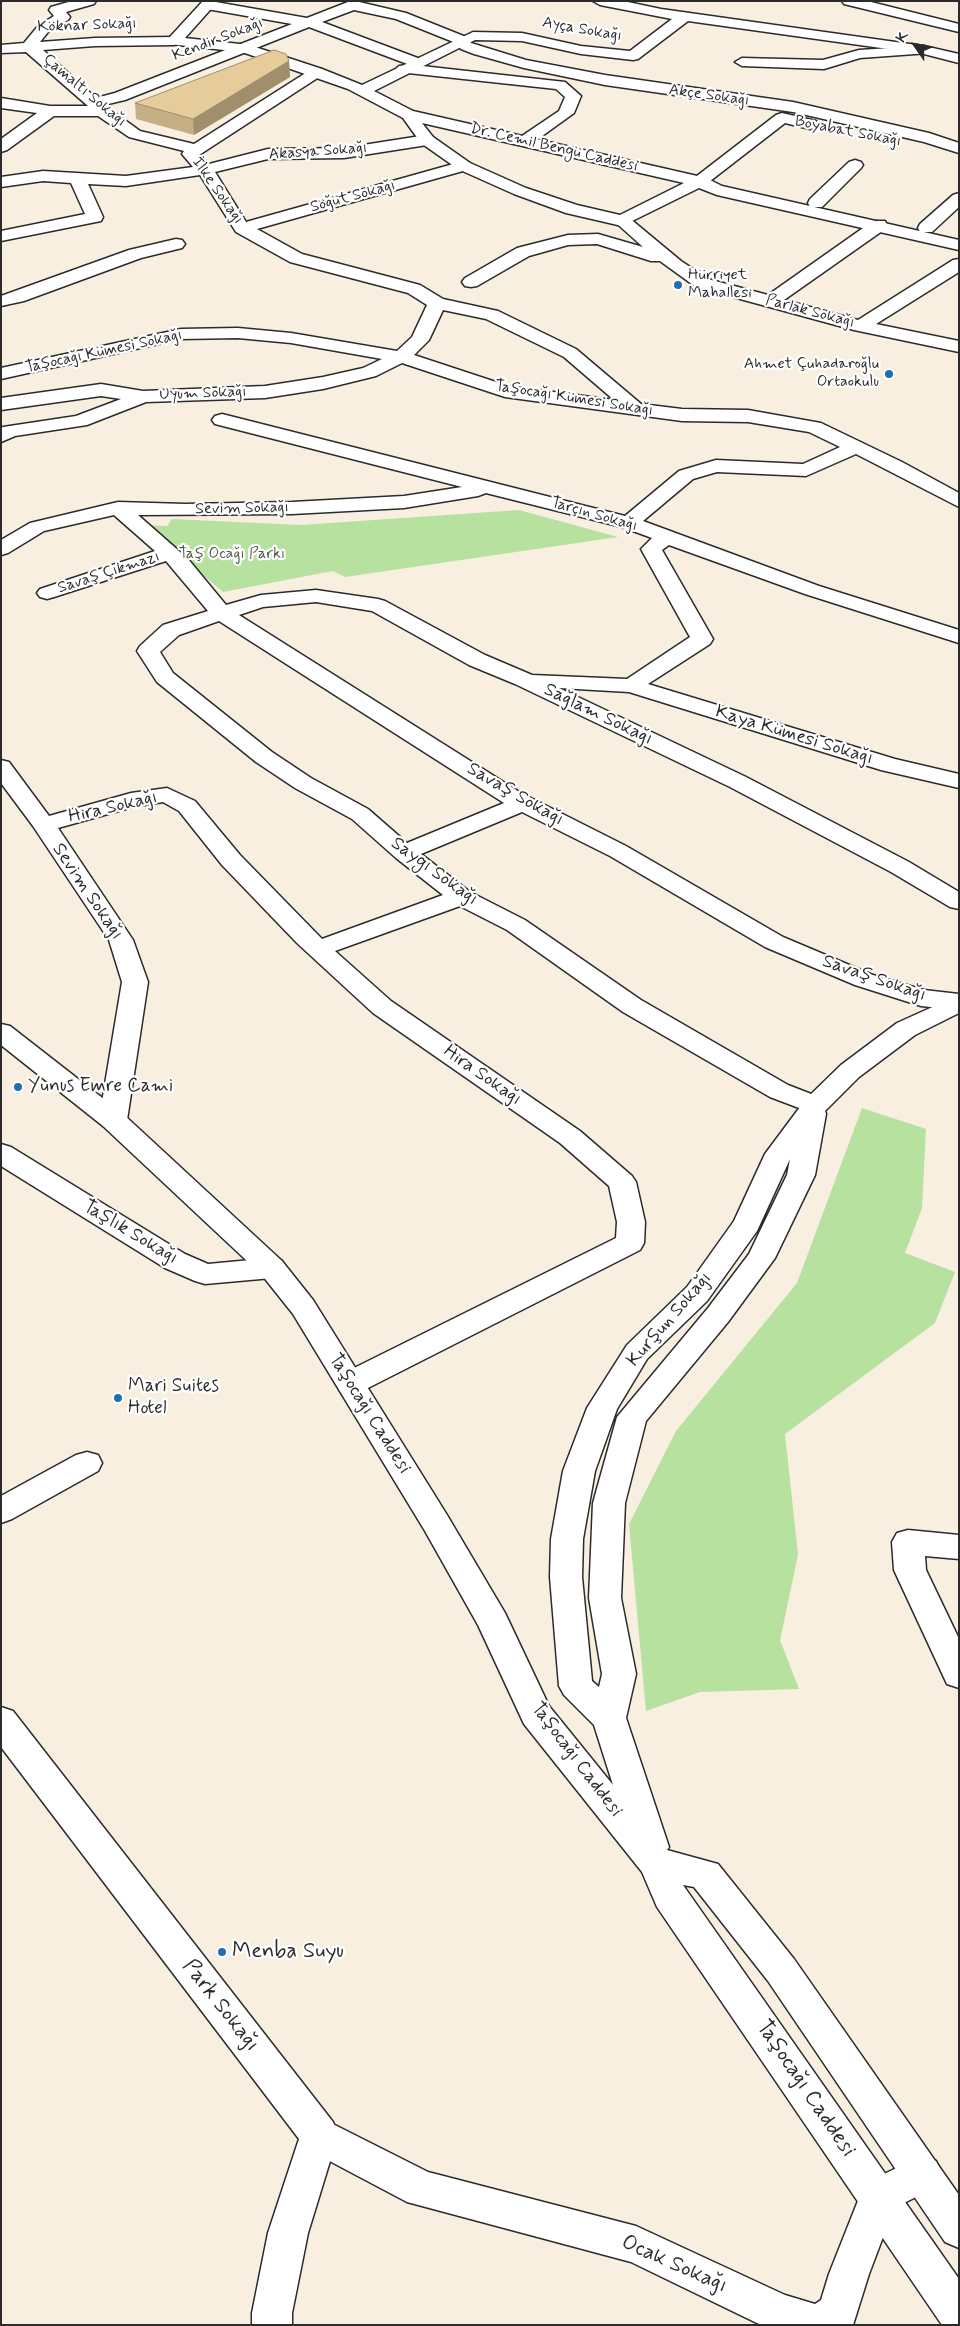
<!DOCTYPE html>
<html>
<head>
<meta charset="utf-8">
<style>
  body { margin:0 }
  #map { position:relative; width:960px; height:2326px; overflow:hidden; background:#f8efe1; font-family:Mynerve,sans-serif }
  canvas { display:block }
  .frame { position:absolute; inset:0; border:2px solid #2b2b2b; pointer-events:none }
  .north { position:absolute; left:890px; top:20px; width:50px; height:50px; -webkit-text-stroke:4px #fff; paint-order:stroke; rotate:303deg; font-size:14px; font-weight:700; line-height:20px; text-align:center; color:#2b2b2b }
  .north::after { content:''; display:block; margin:auto; width:18px; height:22px; background:#2b2b2b; clip-path:polygon(50% 0,100% 100%,50% 72%,0 100%) }
</style>
</head>
<body>
<div id="map">
<canvas width="960" height="2326"></canvas>
<div class="frame"></div>
<div class="north">K</div>
</div>
<script>
const ctx = document.querySelector('canvas').getContext('2d');
ctx.lineJoin = 'round';
function fillPath(path, color) {
  ctx.fillStyle = color;
  ctx.fill(path, 'evenodd');
}
function toPath(rows) {
  const path = new Path2D();
  for (const r of rows) {
    path.moveTo(r[0], r[1]);
    for (let i = 2; i < r.length; i += 2) path.lineTo(r[i], r[i + 1]);
  }
  return path;
}
function strokePath(path, color, width, dash) {
  ctx.strokeStyle = color;
  ctx.lineWidth = width;
  ctx.lineCap = dash ? 'butt' : 'round';
  ctx.setLineDash(dash || []);
  ctx.stroke(path);
}
function write(font, color, halo, rows, align = 'center') {
  ctx.font = font + ' Mynerve,sans-serif';
  ctx.lineWidth = 4.5;
  ctx.setLineDash([]);
  ctx.textBaseline = 'middle';
  ctx.strokeStyle = halo;
  ctx.fillStyle = color;
  for (const [text, x, y, turn = 0] of rows) {
    ctx.save();
    ctx.translate(x, y);
    ctx.rotate((+turn || 0) * Math.PI / 180);
    ctx.textAlign = isNaN(turn) ? turn : align;
    if (halo) ctx.strokeText(text, 0, 0);
    ctx.fillText(text, 0, 0);
    ctx.restore();
  }
}
const green = toPath([
  [519,510,618,537,345,577,333,571,223,592,144,525,167,526,172,519,301,525],
  [862,1108,926,1129,922,1208,905,1253,955,1272,935,1323,785,1434,798,1555,780,1640,799,1689,700,1692,646,1711,629,1524,676,1431,797,1283]
]);
const street = toPath([
  [72,1,96,1,94,4,66,12,70,17,68,20,48,32,40,42,95,38,174,37,181,41,174,45,95,46,43,50,96,98,115,93,292,24,207,9,202,8,200,5,202,2,210,1,307,18,348,2,355,1,406,13,466,37,471,43,526,60,605,75,793,102,929,133,959,143,959,153,924,142,793,112,605,85,524,68,474,54,461,49,456,43,396,19,354,10,322,22,423,60,425,63,422,66,565,82,581,96,574,113,531,144,519,144,517,141,519,138,559,111,565,97,556,89,399,72,396,69,399,66,410,65,309,27,125,100,104,105,140,131,194,144,312,69,322,69,325,72,322,75,199,155,209,164,268,149,344,148,427,135,433,137,435,140,433,143,427,145,344,158,268,159,215,172,246,222,464,161,470,163,472,166,470,169,257,229,302,254,420,285,443,299,498,311,576,349,641,404,682,409,748,410,821,423,902,462,959,493,959,507,856,454,806,476,717,472,693,479,643,521,819,586,959,630,959,643,805,594,669,545,662,550,713,639,710,644,648,684,895,759,959,774,959,788,881,770,629,692,559,688,746,777,909,862,959,892,959,909,950,907,891,872,730,787,515,684,469,665,372,611,316,602,263,607,239,615,521,793,626,846,783,937,873,975,924,990,959,994,959,1010,921,1006,855,985,765,947,610,856,522,812,421,854,470,892,525,920,641,1000,788,1085,824,1099,828,1105,824,1111,815,1114,770,1097,623,1012,507,930,460,906,335,951,391,1001,580,1131,632,1176,636,1182,645,1222,644,1243,640,1250,362,1391,351,1394,340,1391,336,1383,340,1375,616,1238,617,1222,609,1186,560,1143,373,1013,297,943,222,865,179,811,163,802,133,807,58,828,133,940,148,982,127,1120,123,1126,113,1129,103,1126,99,1120,122,982,109,940,33,826,1,783,1,760,9,762,49,816,131,793,167,788,195,801,240,855,322,939,443,895,396,858,352,819,295,788,256,762,157,682,137,651,140,646,163,625,208,611,166,561,54,597,47,599,40,597,37,593,40,589,155,551,114,515,44,531,8,553,1,555,1,540,30,523,118,502,185,504,292,502,404,496,462,487,215,424,212,420,215,416,222,414,625,516,679,471,716,460,803,464,840,447,809,432,748,422,682,421,505,397,402,363,376,376,323,389,265,398,146,402,87,425,15,436,1,442,1,428,3,427,76,416,121,399,101,396,1,410,1,398,101,384,143,391,265,386,323,377,363,368,382,359,291,343,238,338,181,339,1,379,1,368,181,329,238,328,291,333,397,351,412,337,427,305,408,293,290,262,236,232,200,175,126,186,88,184,103,217,101,221,1,241,1,231,85,214,71,183,43,181,1,187,1,177,43,171,126,176,193,167,182,154,184,151,129,137,98,116,54,116,7,150,1,152,1,139,37,113,1,108,1,98,50,106,88,106,26,52,1,53,1,45,24,43,38,26,54,16,49,10,51,7,72,1],
  [443,310,486,319,564,357,614,400,508,386,414,355,429,340,443,310],
  [486,493,622,527,652,538,641,549,690,637,627,679,532,675,485,655,385,601,378,599,316,590,261,595,226,605,188,559,138,515,292,514,404,508,478,496,486,493],
  [219,621,504,803,407,843,368,809,311,778,272,752,173,673,160,652,179,635,219,621],
  [842,1,867,1,959,24,959,32,844,4,842,1],
  [924,46,931,50,929,53,860,58,824,69,742,66,735,62,742,58,823,60,859,50,924,46],
  [782,113,816,121,818,124,816,127,810,129,785,123,705,185,693,185,691,182,693,179,776,115,782,113],
  [855,160,861,162,863,165,861,168,822,207,810,207,808,203,810,199,849,162,855,160],
  [959,193,959,207,932,232,920,232,918,228,920,224,953,195,959,193],
  [622,216,628,217,681,261,708,279,768,295,873,221,885,221,887,225,885,229,784,300,858,320,953,260,959,259,959,272,876,324,959,341,959,352,854,330,696,287,660,261,651,261,597,244,568,245,529,256,477,286,471,287,465,286,462,282,465,278,517,248,568,235,598,234,643,247,614,221,616,217,622,216],
  [176,239,182,240,185,244,182,248,141,258,24,301,1,306,1,296,129,250,176,239],
  [1,1144,11,1147,185,1254,208,1264,272,1258,282,1261,286,1268,282,1275,272,1278,205,1284,195,1281,165,1268,1,1166,1,1144],
  [87,1452,98,1455,102,1463,98,1471,12,1519,1,1523,1,1496,76,1455,87,1452],
  [908,1530,959,1535,959,1559,925,1556,926,1570,959,1639,959,1688,947,1684,894,1570,892,1542,897,1533,908,1530],
  [319,2117,428,2172,636,2226,785,2295,815,2304,821,2300,829,2274,865,2183,922,2156,936,2161,942,2174,936,2187,894,2208,869,2274,853,2325,761,2325,631,2262,407,2202,305,2148,300,2135,305,2122,319,2117]
]);
const secondary = toPath([
  [203,1,218,1,185,38,249,45,322,69,362,85,473,32,522,33,581,46,630,51,672,19,600,5,593,1,623,1,661,9,924,46,959,54,959,63,924,54,688,21,638,59,633,60,581,54,522,41,475,40,374,91,413,111,706,178,722,186,959,240,959,250,717,195,699,188,622,226,566,213,514,194,458,169,421,143,403,118,348,89,242,52,169,44,167,41,169,38,203,1],
  [422,123,684,183,620,215,577,205,526,188,470,163,433,137,422,123],
  [959,995,959,1013,915,1035,859,1077,825,1111,826,1114,815,1175,775,1258,728,1322,646,1421,625,1503,621,1598,636,1674,626,1718,669,1847,667,1850,718,1864,794,1959,959,2195,959,2248,945,2242,768,1981,694,1887,683,1885,959,2279,959,2325,942,2325,657,1907,642,1872,524,1724,478,1625,425,1531,293,1314,262,1275,103,1126,1,1045,1,1024,10,1026,123,1114,282,1261,313,1300,447,1515,505,1613,549,1706,613,1785,594,1725,564,1695,559,1686,550,1577,551,1539,563,1471,587,1408,627,1345,687,1287,734,1221,765,1154,806,1099,841,1065,897,1023,959,995],
  [790,1159,787,1175,749,1254,708,1308,617,1417,593,1503,589,1598,602,1674,599,1687,592,1681,582,1577,583,1539,595,1471,617,1409,647,1359,707,1301,757,1231,790,1159],
  [1,1707,13,1711,333,2122,338,2135,308,2233,292,2313,292,2325,252,2325,252,2313,268,2233,299,2139,1,1747,1,1707]
]);
const wall = toPath([
  [289,61,290,77,194,135,136,119,135,103]
]);
const shadedWall = toPath([
  [289,61,290,77,194,135,193,119]
]);
const building = toPath([
  [274,50,286,54,289,61,193,119,135,103,274,50]
]);
const markers = [
  [678,285,5,"#1f6fb2"],
  [889,374,5,"#1f6fb2"],
  [18,1087,5,"#1f6fb2"],
  [118,1398,5,"#1f6fb2"],
  [222,1952,5,"#1f6fb2"]
];
const farStreetnames = [
  ["Köknar Sokağı",87,26,-2],
  ["Ayça Sokağı",582,30,10],
  ["Kendir Sokağı",218,40,-21],
  ["Çamaltı Sokağı",84,91,40],
  ["Akçe Sokağı",709,96,8],
  ["Boyabat Sokağı",848,132,11],
  ["Dr. Cemil Bengü Caddesi",554,148,13],
  ["Akasya Sokağı",318,152,-4],
  ["İlke Sokağı",217,191,55],
  ["Söğüt Sokağı",353,197,-15],
  ["Parlak Sokağı",810,312,15],
  ["Taşocağı Kümesi Sokağı",104,352,-12],
  ["Uyum Sokağı",203,394,-2],
  ["Taşocağı Kümesi Sokağı",574,399,9],
  ["Sevim Sokağı",242,509,-1],
  ["Tarçın Sokağı",594,515,16],
  ["Savaş Çıkmazı",109,573,-18]
];
const farPoinames = [
  ["Hürriyet",688,276],
  ["Mahallesi",688,294],
  ["Ahmet Çuhadaroğlu",879,365,"right"],
  ["Ortaokulu",879,383,"right"]
];
const farParknames = [
  ["Taş Ocağı Parkı",232,555]
];
const streetNames = [
  ["Sağlam Sokağı",598,715,26],
  ["Kaya Kümesi Sokağı",794,736,17],
  ["Savaş Sokağı",515,795,30],
  ["Hira Sokağı",113,808,-13],
  ["Saygı Sokağı",434,872,36],
  ["Sevim Sokağı",87,892,56],
  ["Savaş Sokağı",874,979,19],
  ["Hira Sokağı",482,1076,35],
  ["Taşlık Sokağı",130,1233,31],
  ["Kurşun Sokağı",670,1320,-49],
  ["Taşocağı Caddesi",369,1414,58],
  ["Taşocağı Caddesi",576,1760,53]
];
const poiNames = [
  ["Yunus Emre Cami",28,1087],
  ["Mari Suites",128,1387],
  ["Hotel",128,1409]
];
const nearPoinames = [
  ["Menba Suyu",232,1952]
];
const nearStreetnames = [
  ["Park Sokağı",220,2006,52],
  ["Taşocağı Caddesi",805,2089,56],
  ["Ocak Sokağı",674,2265,24]
];
fillPath(green, '#b6e19e');
strokePath(street, '#2b2b2b', 3);
strokePath(secondary, '#2b2b2b', 3);
fillPath(street, '#fff');
fillPath(secondary, '#fff');
fillPath(wall, '#c6af85');
fillPath(shadedWall, '#a18e6c');
fillPath(building, '#e6cb9b');
strokePath(building, '#a18e6c', 1);
for (const [x, y, r, color] of markers) {
  const dot = new Path2D();
  dot.arc(x, y, r, 0, 2 * Math.PI);
  ctx.fillStyle = color;
  ctx.fill(dot);
  strokePath(dot, '#fff', 2);
}
write('16px', '#2b2b2b', '#fff', farStreetnames);
write('16px', '#2b2b2b', '#fff', farPoinames, 'left');
write('16px', '#4e5848', '#fff', farParknames);
write('19px', '#2b2b2b', '#fff', streetNames);
write('19px', '#2b2b2b', '#fff', poiNames, 'left');
write('22px', '#2b2b2b', '#fff', nearPoinames, 'left');
write('22px', '#2b2b2b', '#fff', nearStreetnames);
</script>
</body>
</html>
